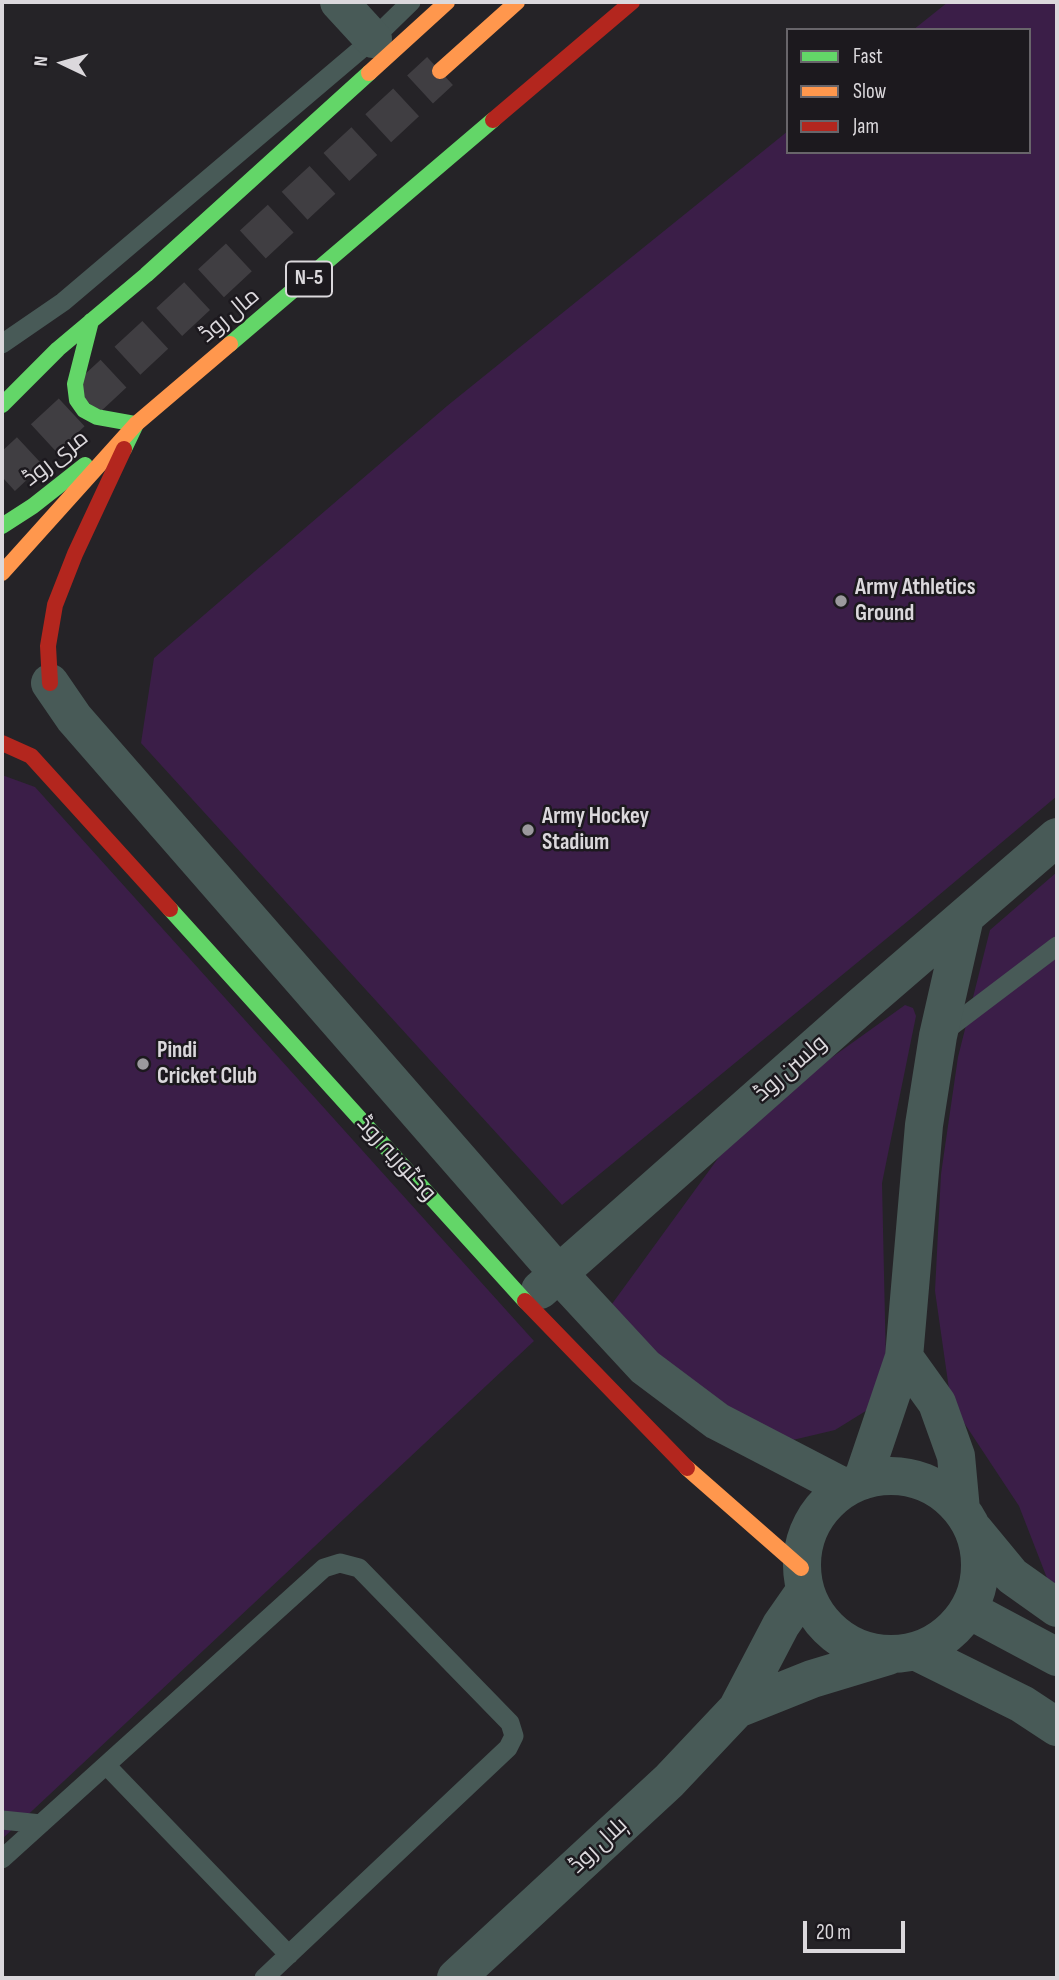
<!DOCTYPE html>
<html>
<head>
<meta charset="utf-8">
<style>
  body { margin:0 }
  #map { position:relative; width:1059px; height:1980px; overflow:hidden; background:#252327; font-family:"Sofia Sans Condensed",sans-serif }
  canvas { display:block }
  .frame { position:absolute; inset:0; border:4px solid #dbd8dc; pointer-events:none }
  .legend { position:absolute; left:786px; top:28px; width:245px; height:126px; box-sizing:border-box; background:#1c191e; border:2px solid #68656a; margin:0; padding:9px 12px; list-style:none; font-size:21px; color:#dbd8dc }
  .legend li { display:flex; align-items:center; gap:14px; height:35px }
  .legend b { width:35px; border:2px solid #68656a }
  .north { position:absolute; left:28px; top:28px; width:70px; height:70px; -webkit-text-stroke:5px #1c191e; paint-order:stroke; rotate:275deg; font-size:19px; font-weight:700; line-height:28px; text-align:center; color:#dbd8dc }
  .north::after { content:''; display:block; margin:auto; width:24px; height:32px; background:#dbd8dc; clip-path:polygon(50% 0,100% 100%,50% 72%,0 100%) }
  .scale { position:absolute; left:803px; top:1921px; width:102px; height:32px; box-sizing:border-box; border:4px solid #dbd8dc; border-top:0; padding-left:9px; font-size:21px; line-height:24px; white-space:nowrap; color:#dbd8dc; -webkit-text-stroke:5px #1c191e; paint-order:stroke }
</style>
</head>
<body>
<div id="map">
<canvas width="1059" height="1980"></canvas>
<div class="frame"></div>
<ul class="legend">
<li><b style="height:9px;background:#63d668"></b>Fast</li>
<li><b style="height:9px;background:#ff974d"></b>Slow</li>
<li><b style="height:9px;background:#b3261e"></b>Jam</li>
</ul>
<div class="north">N</div>
<div class="scale">20 m</div>
</div>
<script>
const ctx = document.querySelector('canvas').getContext('2d');
ctx.lineJoin = 'round';
function fillPath(path, color) {
  ctx.fillStyle = color;
  ctx.fill(path, 'evenodd');
}
function toPath(rows) {
  const path = new Path2D();
  for (const r of rows) {
    if (r.length === 3) {
      path.moveTo(r[0] + r[2], r[1]);
      path.arc(r[0], r[1], r[2], 0, 2 * Math.PI);
      continue;
    }
    path.moveTo(r[0], r[1]);
    for (let i = 2; i < r.length; i += 2) path.lineTo(r[i], r[i + 1]);
  }
  return path;
}
function strokePath(path, color, width, dash) {
  ctx.strokeStyle = color;
  ctx.lineWidth = width;
  ctx.lineCap = dash ? 'butt' : 'round';
  ctx.setLineDash(dash || []);
  ctx.stroke(path);
}
function write(font, color, halo, rows, align = 'center') {
  ctx.font = font + ' "Sofia Sans Condensed",Cairo,sans-serif';
  ctx.lineWidth = 5;
  ctx.setLineDash([]);
  ctx.textBaseline = 'middle';
  ctx.strokeStyle = halo;
  ctx.fillStyle = color;
  for (const [text, x, y, turn = 0] of rows) {
    ctx.save();
    ctx.translate(x, y);
    ctx.rotate((+turn || 0) * Math.PI / 180);
    ctx.textAlign = isNaN(turn) ? turn : align;
    if (halo) ctx.strokeText(text, 0, 0);
    ctx.fillText(text, 0, 0);
    ctx.restore();
  }
}
const green = toPath([
  [948,2,1057,2,1057,796,914,916,562,1205,141,743,154,658,447,406,788,131,788,152,1029,152,1029,30,913,30],
  [2,775,35,787,534,1341,2,1839],
  [1057,872,1057,1592,1052,1591,1019,1506,951,1403,935,1291,941,1174,958,1057,990,930],
  [905,1005,913,1008,916,1016,882,1183,886,1365,877,1404,835,1430,780,1443,724,1419,609,1308,719,1157,792,1086]
]);
const highwayTunnel = toPath([
  [2,477,440,71]
]);
const lane = toPath([
  [2,344,63,302,373,39,411,2],
  [941,1034,1057,946],
  [106,1765,289,1955],
  [2,1820,41,1824],
  [2,1859,324,1568,340,1563,359,1568,510,1723,514,1736,508,1748,264,1978]
]);
const street = toPath([
  [339,2,373,39],
  [50,683,74,718,558,1273,645,1367,717,1421,846,1488],
  [540,1290,859,1008,1057,837],
  [904,1357,937,1403,956,1456,961,1510],
  [891,1565,89],
  [862,1481,904,1357,924,1125,938,1036,965,917],
  [974,1530,1012,1576,1057,1608],
  [969,1610,1057,1657],
  [917,1652,1022,1704,1057,1727],
  [737,1709,812,1679,888,1656],
  [456,1978,669,1781,737,1709,781,1625,804,1592]
]);
const fast = toPath([
  [91,321,75,384,77,400,84,410,97,417,136,424,124,449],
  [230,344,493,120],
  [2,405,58,349,146,275,369,73],
  [2,526,33,506,85,465],
  [170,909,525,1301]
]);
const slow = toPath([
  [440,71,517,2],
  [369,73,447,2],
  [2,573,136,424,230,344],
  [687,1468,801,1568]
]);
const jam = toPath([
  [493,120,632,2],
  [50,683,48,646,55,605,75,554,124,449],
  [2,743,31,756,170,909],
  [525,1301,687,1468]
]);
const markers = [
  [841,601,7,"#9b999d"],
  [528,830,7,"#9b999d"],
  [143,1064,7,"#9b999d"]
];
const shields = [
  [309,279,46]
];
const shieldNames = [
  ["N-5",309,279]
];
const streetNames = [
  ["مال روڈ",230,316,-40],
  ["مری روڈ",56,459,-38],
  ["ولسن روڈ",791,1069,-41],
  ["وکٹوریہ روڈ",396,1159,48],
  ["ہلال روڈ",599,1846,-43]
];
const poiNames = [
  ["Army Athletics",855,588],
  ["Ground",855,614],
  ["Army Hockey",542,817],
  ["Stadium",542,843],
  ["Pindi",157,1051],
  ["Cricket Club",157,1077]
];
fillPath(green, '#3b1e48');
strokePath(highwayTunnel, '#403e42', 38, [38, 19]);
strokePath(lane, '#485a57', 19);
strokePath(street, '#485a57', 38);
strokePath(fast, '#63d668', 16);
strokePath(slow, '#ff974d', 16);
strokePath(jam, '#b3261e', 16);
for (const [x, y, r, color] of markers) {
  const dot = new Path2D();
  dot.arc(x, y, r, 0, 2 * Math.PI);
  ctx.fillStyle = color;
  ctx.fill(dot);
  strokePath(dot, '#1c191e', 2.5);
}
for (const [x, y, w] of shields) {
  const box = new Path2D();
  box.roundRect(x - w / 2, y - 17.5, w, 35, 5);
  ctx.fillStyle = '#1c191e';
  ctx.fill(box);
  strokePath(box, '#dbd8dc', 2);
}
write('bold 21px', '#dbd8dc', null, shieldNames);
write('23px', '#dbd8dc', '#1c191e', streetNames);
write('bold 23px', '#dbd8dc', '#1c191e', poiNames, 'left');
</script>
</body>
</html>
